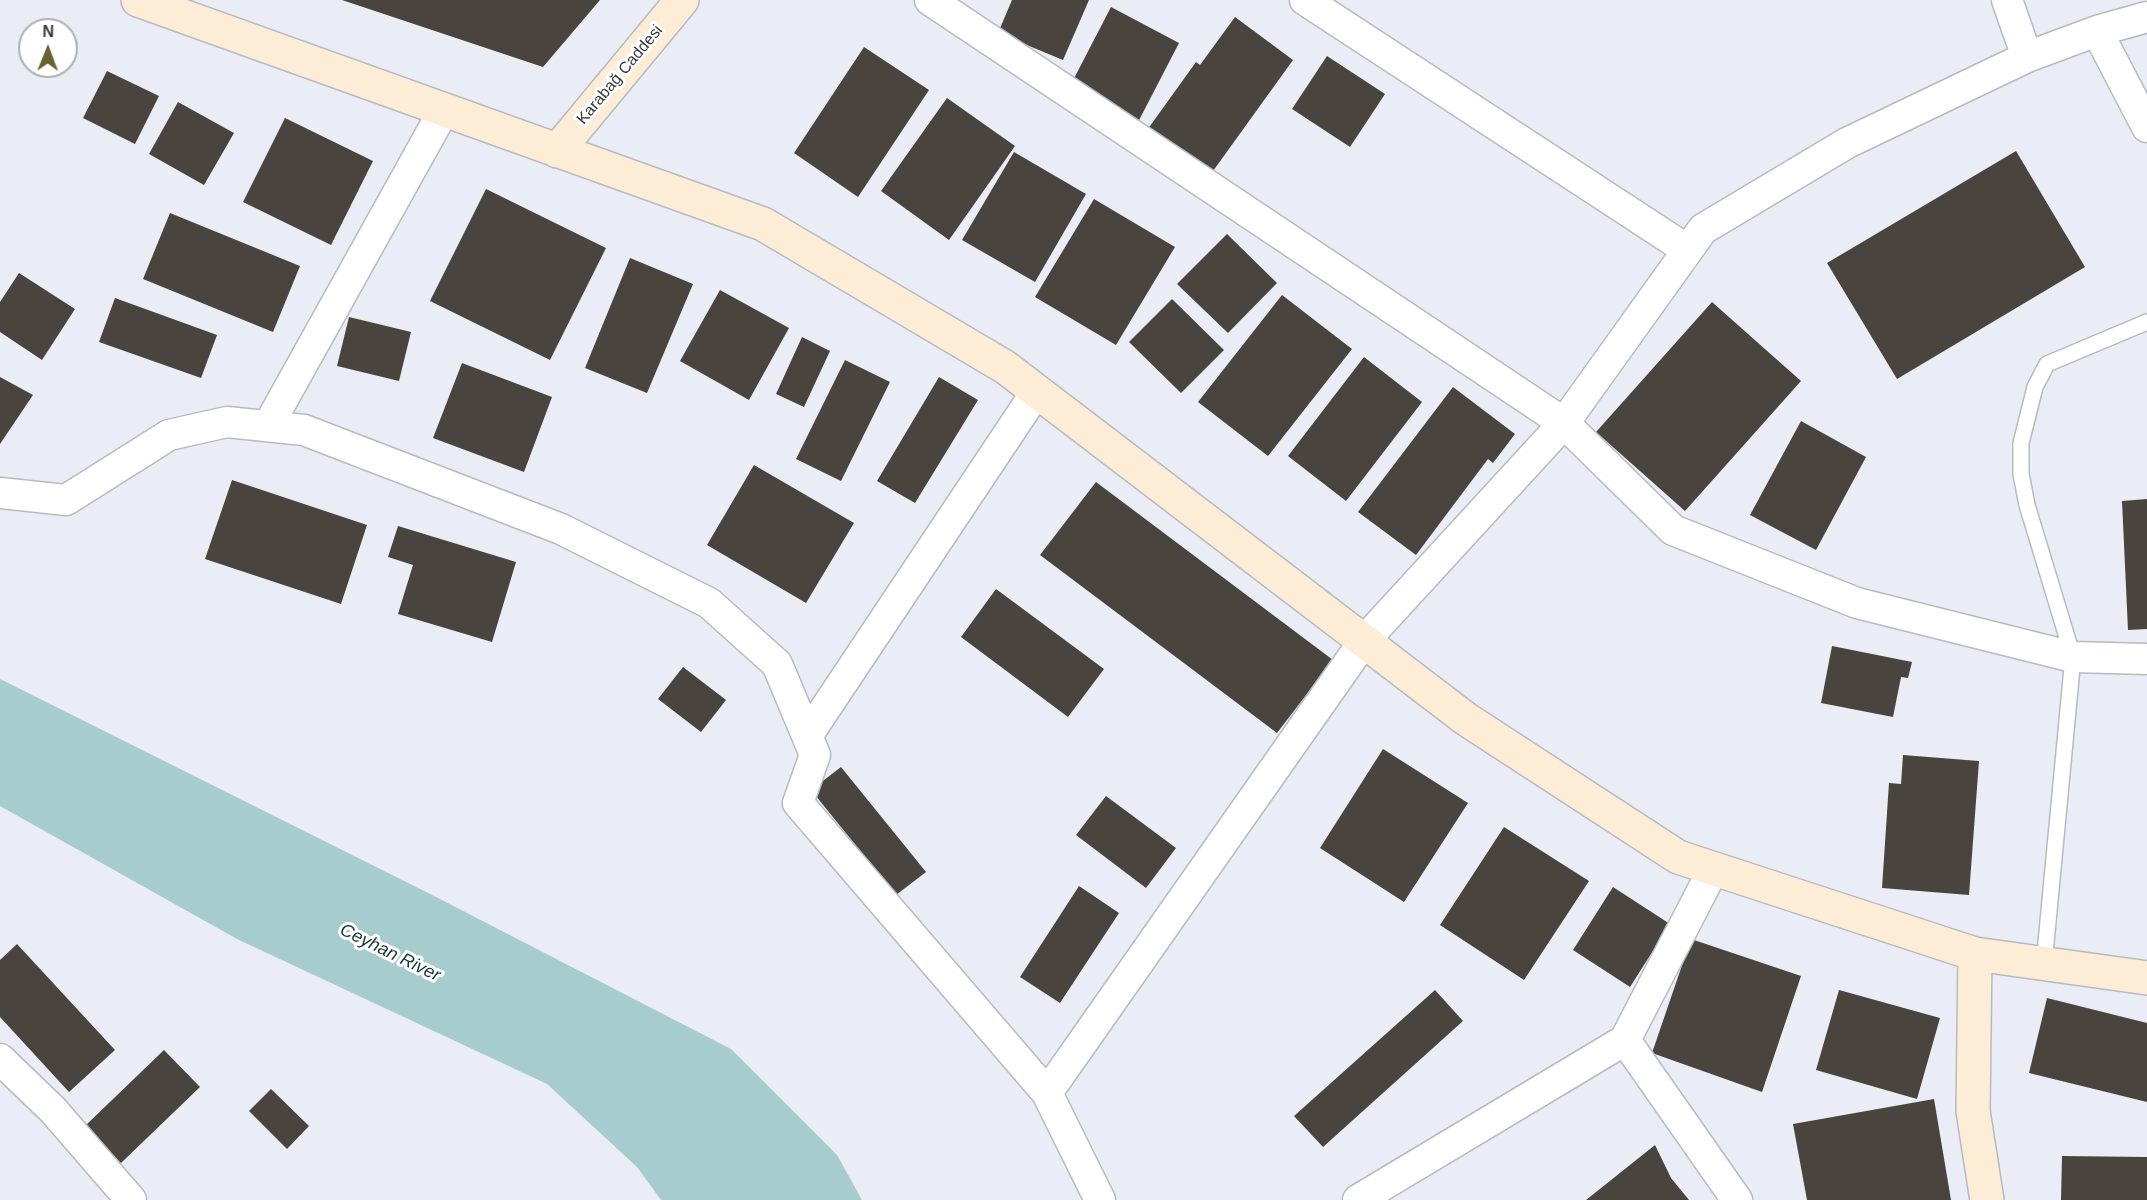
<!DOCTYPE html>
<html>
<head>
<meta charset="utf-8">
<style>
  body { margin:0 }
  #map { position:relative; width:2147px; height:1200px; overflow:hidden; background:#eaedf5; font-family:Helvetica,sans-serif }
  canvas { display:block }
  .north { position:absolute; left:18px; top:18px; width:60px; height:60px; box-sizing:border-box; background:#fff; border:2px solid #aeafb0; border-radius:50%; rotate:1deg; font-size:16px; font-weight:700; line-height:24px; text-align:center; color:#35373a }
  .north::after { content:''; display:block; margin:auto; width:21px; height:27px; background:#6c622f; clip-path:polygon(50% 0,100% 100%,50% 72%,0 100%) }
</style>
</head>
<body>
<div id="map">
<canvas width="2147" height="1200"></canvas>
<div class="north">N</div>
</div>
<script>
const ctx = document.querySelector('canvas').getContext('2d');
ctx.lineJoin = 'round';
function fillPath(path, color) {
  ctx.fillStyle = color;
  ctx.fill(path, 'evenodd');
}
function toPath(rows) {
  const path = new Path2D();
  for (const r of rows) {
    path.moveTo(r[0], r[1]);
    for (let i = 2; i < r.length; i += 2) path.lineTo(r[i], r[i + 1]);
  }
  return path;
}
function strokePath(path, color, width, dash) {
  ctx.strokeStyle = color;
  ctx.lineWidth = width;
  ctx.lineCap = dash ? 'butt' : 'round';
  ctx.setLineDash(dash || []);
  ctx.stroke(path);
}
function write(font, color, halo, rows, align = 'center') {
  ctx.font = font + ' Helvetica,sans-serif';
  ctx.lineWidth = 6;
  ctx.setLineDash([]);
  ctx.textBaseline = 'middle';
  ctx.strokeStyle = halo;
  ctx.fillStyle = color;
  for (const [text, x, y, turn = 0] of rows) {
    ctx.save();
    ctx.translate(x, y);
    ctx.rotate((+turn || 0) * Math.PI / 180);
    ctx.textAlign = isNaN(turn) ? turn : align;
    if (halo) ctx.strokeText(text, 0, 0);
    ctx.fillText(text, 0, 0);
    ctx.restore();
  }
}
const water = toPath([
  [0,679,436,897,731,1049,837,1155,862,1200,661,1200,637,1167,547,1084,237,939,0,806]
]);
const building = toPath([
  [342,0,600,0,543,67],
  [1012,0,1089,0,1063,60,998,33],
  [1111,7,1179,43,1136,126,1068,90],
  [1235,17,1293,60,1208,178,1145,133,1196,62,1200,65],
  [864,47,929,90,858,197,794,153],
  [1327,56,1385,94,1350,147,1292,109],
  [107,71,159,96,135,144,83,118],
  [947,98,1015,146,949,240,881,191],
  [178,102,234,133,204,185,149,154],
  [285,118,373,161,331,245,243,202],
  [2016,151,2085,267,1897,379,1827,263],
  [1014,152,1086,194,1035,282,962,240],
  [486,189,606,248,550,360,430,301],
  [1094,199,1175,247,1116,345,1035,297],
  [170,213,300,266,273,332,143,279],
  [1227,234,1277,283,1228,333,1177,284],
  [630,258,693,284,647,393,585,368],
  [19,273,75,309,42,360,0,332,0,302],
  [720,290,789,328,749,400,680,361],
  [1282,295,1352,349,1268,456,1198,402],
  [115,298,217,335,201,378,99,342],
  [1172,299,1224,350,1181,393,1129,342],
  [1712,302,1801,381,1685,511,1596,432],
  [349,317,411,332,399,381,337,366],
  [802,337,830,351,804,407,776,394],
  [1364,357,1422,402,1346,501,1288,456],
  [845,360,890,382,841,481,796,459],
  [462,363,552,397,524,472,433,438],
  [0,377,33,395,0,444],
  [939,377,978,400,915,503,877,481],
  [1453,387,1515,434,1493,463,1488,459,1416,555,1358,512],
  [1801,421,1866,457,1816,550,1750,515],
  [754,465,854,523,806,603,707,545],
  [232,480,367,525,341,604,205,559],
  [1096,482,1333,660,1277,733,1040,555],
  [2147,499,2147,629,2128,630,2122,501],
  [398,526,516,562,492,642,398,614,413,565,388,557],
  [996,589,1104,669,1068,717,961,637],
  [1832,646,1912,662,1908,678,1901,677,1893,717,1821,703],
  [683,667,726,700,701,732,658,699],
  [1383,749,1468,803,1404,902,1320,848],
  [1903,755,1979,761,1969,895,1882,888,1889,783,1901,784],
  [841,767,926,872,896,895,811,790],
  [1106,796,1176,848,1146,888,1076,835],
  [1504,827,1589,881,1524,980,1440,925],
  [1079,886,1119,913,1060,1003,1020,977],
  [1613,887,1670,924,1630,987,1573,950],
  [1691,939,1801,976,1762,1092,1652,1053],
  [17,944,115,1050,69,1092,0,1017,0,960],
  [1435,990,1463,1021,1323,1147,1294,1116],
  [1839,990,1940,1018,1917,1099,1816,1070],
  [2047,998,2147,1023,2147,1102,2029,1073],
  [164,1050,200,1087,121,1163,85,1126],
  [271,1089,309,1126,287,1149,249,1111],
  [1934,1099,1951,1200,1807,1200,1793,1124],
  [1655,1145,1671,1178,1689,1200,1586,1200],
  [2062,1156,2147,1157,2147,1200,2061,1200]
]);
const lane = toPath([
  [2044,964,2073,657,2027,505,2021,474,2021,443,2035,387,2047,364,2147,322]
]);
const street = toPath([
  [930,0,1564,423,1673,530,1857,603,2073,657,2147,659],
  [1305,0,1686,249],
  [2007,0,2027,57],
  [2097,31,2147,127],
  [268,426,444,110],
  [0,493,66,500,169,435,227,422,304,430,561,529,709,603,777,664,815,755,798,803,1047,1093],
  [807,736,1037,391],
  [1625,1040,1737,1200],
  [0,1059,53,1110,131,1200],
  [1100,1200,1047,1093,1364,641,1564,423,1703,229,1847,143,2027,57,2097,31,2147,17],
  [1358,1200,1625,1040,1714,868]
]);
const secondary = toPath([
  [138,0,763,224,1005,367,1466,719,1678,857,1975,954,2147,978],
  [557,151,682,0],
  [1975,954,1973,1111,1987,1200]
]);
const streetNames = [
  ["Karabağ Caddesi",620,75,-50]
];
const waterNames = [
  ["Ceyhan River",390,953,26]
];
fillPath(water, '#a7cccd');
fillPath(building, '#49443e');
strokePath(lane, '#b7bac2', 18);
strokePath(street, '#b7bac2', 33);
strokePath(secondary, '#b7bac2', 36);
strokePath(lane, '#fff', 15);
strokePath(street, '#fff', 30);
strokePath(secondary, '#fdedd7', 33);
write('16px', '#35373a', '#fff', streetNames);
write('italic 18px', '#123738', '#fff', waterNames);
</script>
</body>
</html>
